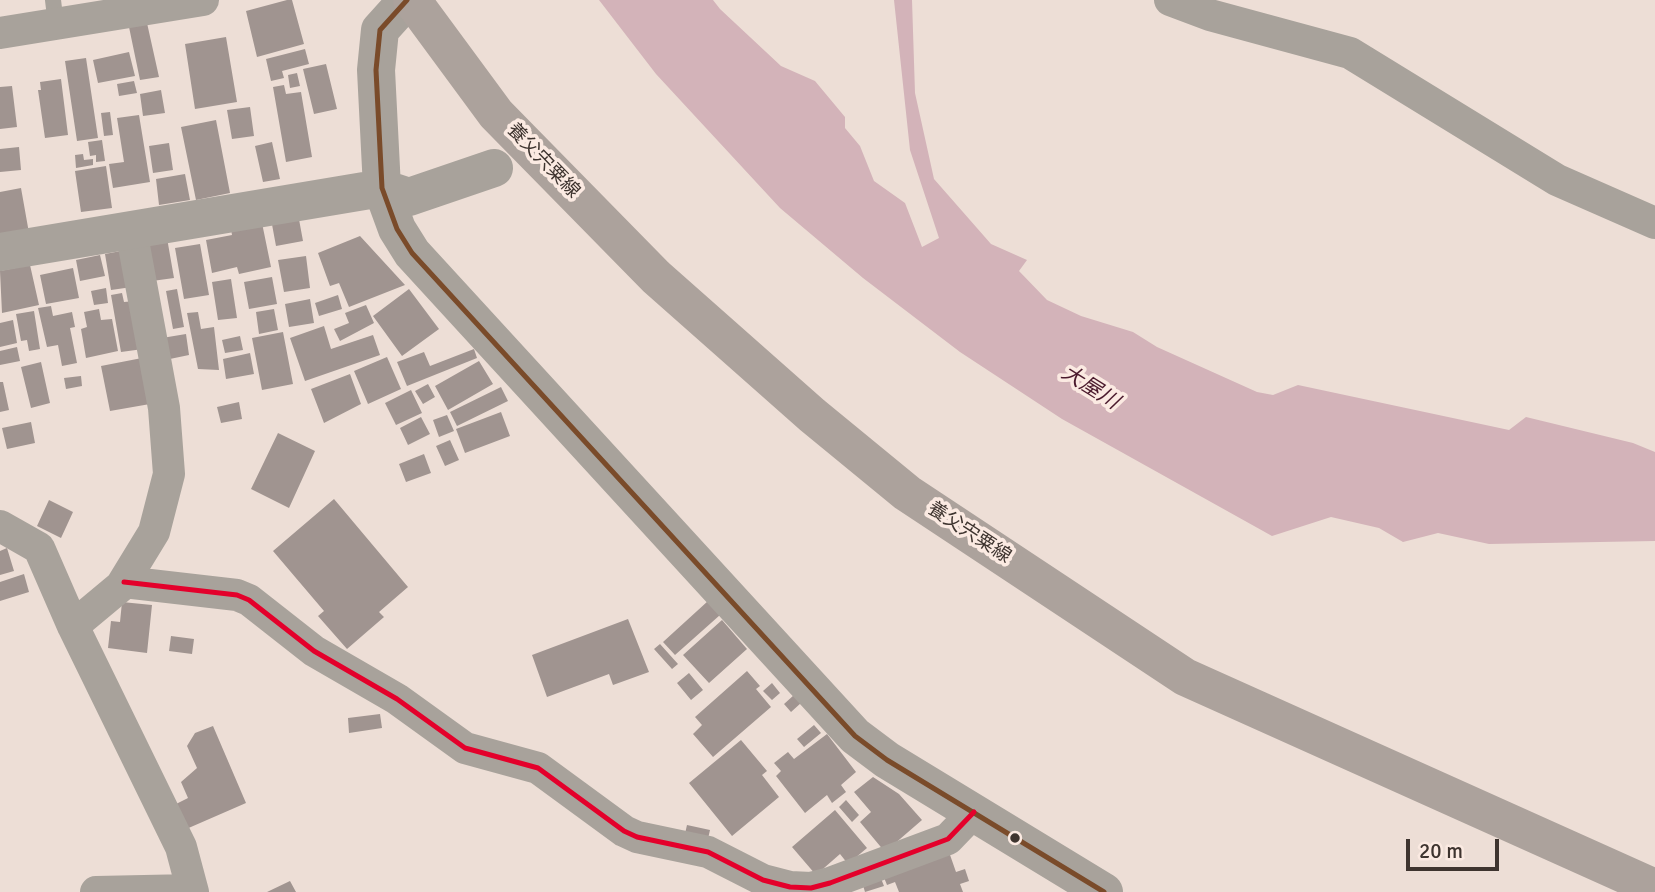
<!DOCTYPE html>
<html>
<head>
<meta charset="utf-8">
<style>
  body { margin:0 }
  #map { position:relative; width:1655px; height:892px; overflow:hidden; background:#edded6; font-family:Signika,sans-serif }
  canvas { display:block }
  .scale { position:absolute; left:1406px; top:839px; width:93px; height:32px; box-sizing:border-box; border:4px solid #3e342f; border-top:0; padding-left:9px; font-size:21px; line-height:24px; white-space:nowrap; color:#3e342f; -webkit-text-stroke:5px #fbeae2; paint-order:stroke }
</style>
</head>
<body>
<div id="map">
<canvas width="1655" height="892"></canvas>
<div class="scale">20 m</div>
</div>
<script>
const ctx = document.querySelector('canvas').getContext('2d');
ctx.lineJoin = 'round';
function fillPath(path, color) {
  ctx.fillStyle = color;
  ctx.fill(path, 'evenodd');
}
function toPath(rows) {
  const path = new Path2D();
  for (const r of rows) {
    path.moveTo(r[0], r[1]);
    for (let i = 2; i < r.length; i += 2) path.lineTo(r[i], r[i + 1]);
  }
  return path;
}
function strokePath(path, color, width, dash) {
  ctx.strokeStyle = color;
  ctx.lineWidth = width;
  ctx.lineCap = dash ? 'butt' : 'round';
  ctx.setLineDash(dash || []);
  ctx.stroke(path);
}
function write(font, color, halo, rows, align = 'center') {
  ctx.font = font + ' Signika,"Noto Sans JP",sans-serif';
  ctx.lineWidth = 7;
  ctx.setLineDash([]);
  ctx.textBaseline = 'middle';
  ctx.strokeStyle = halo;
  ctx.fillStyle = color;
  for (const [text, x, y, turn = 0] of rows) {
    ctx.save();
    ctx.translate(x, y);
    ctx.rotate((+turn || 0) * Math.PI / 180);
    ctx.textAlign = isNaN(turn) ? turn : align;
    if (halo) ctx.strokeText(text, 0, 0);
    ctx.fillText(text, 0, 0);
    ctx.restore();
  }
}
const water = toPath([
  [599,0,713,0,720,9,781,66,815,81,845,117,845,128,860,146,874,181,905,203,922,247,939,238,910,150,894,0,912,0,915,93,934,179,991,244,1027,260,1019,271,1047,300,1081,316,1133,332,1157,347,1257,392,1273,395,1298,385,1509,430,1526,417,1633,443,1655,452,1655,541,1489,544,1438,533,1403,542,1379,528,1331,517,1272,536,1062,419,960,352,863,278,780,208,656,74]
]);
const building = toPath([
  [287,0,292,0,304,44,257,57,246,11],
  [147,23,159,77,140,80,129,27],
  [226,37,237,102,195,109,185,44],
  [305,49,309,64,282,71,284,78,271,81,266,59],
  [129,52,135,76,98,83,93,60],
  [86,58,98,138,77,141,65,61],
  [326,64,337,109,314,114,303,69],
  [297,73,300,86,290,88,288,75],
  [61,79,68,135,45,138,38,90,41,90,40,82],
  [134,81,137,93,119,96,117,84],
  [284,85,286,94,301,92,312,157,286,162,273,87],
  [12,86,17,127,0,129,0,87],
  [161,90,165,113,143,116,140,94],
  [250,107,254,136,232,139,227,110],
  [110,112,113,135,104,136,101,113],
  [139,115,150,182,113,188,109,164,124,162,117,118],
  [216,120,230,193,196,200,181,127],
  [102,140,105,161,96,162,96,155,90,156,88,142],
  [272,142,280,179,263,182,255,146],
  [169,143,173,170,153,173,149,146],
  [19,147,21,170,0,172,0,149],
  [83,154,84,160,93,159,93,165,76,168,75,155],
  [106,166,112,208,81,212,75,171],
  [185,174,190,200,159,205,156,179],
  [21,188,29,233,0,237,0,192],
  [298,214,303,241,276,246,271,219],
  [262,223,271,267,239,274,237,267,212,273,206,240,232,235,231,229],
  [360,236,405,285,349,307,339,283,330,286,318,253],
  [167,238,174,278,152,281,145,242],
  [200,244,209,295,184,299,175,248],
  [126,250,132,287,111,290,105,254],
  [100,255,105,276,80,281,76,260],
  [306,256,310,288,284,292,278,260],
  [30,265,39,305,2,313,0,271],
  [73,268,79,298,46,304,40,275],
  [272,277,277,304,249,309,244,282],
  [231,279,237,318,218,320,212,282],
  [106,288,108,303,94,305,91,291],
  [177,289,184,327,173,329,166,291],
  [409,289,439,329,402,356,373,316],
  [122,293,124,302,135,301,143,349,121,352,111,295],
  [338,295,342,309,319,316,315,303],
  [310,299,314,323,289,327,285,304],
  [366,305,374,323,340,341,334,329,349,323,345,313],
  [51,306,53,316,72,312,75,327,70,328,77,363,62,366,58,345,47,347,38,308],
  [99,309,101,320,112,319,118,351,86,358,81,329,87,327,84,312],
  [274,309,278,330,259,334,256,312],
  [34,311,40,349,29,351,27,340,21,341,16,314],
  [198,312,201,329,214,327,219,370,198,369,187,313],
  [13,320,17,343,0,347,0,323],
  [324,326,331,349,373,335,380,355,305,381,290,338],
  [283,332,293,384,262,390,252,338],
  [186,334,189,355,165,360,162,338],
  [240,336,243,350,225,353,222,340],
  [17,347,20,361,0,365,0,351],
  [474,349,477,358,407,386,397,362,424,352,430,366],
  [250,353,254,374,226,379,223,359],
  [387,357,401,389,368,404,354,371],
  [142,358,150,404,110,411,101,366],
  [479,361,493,384,448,410,435,386],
  [41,362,50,403,31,408,21,367],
  [350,374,361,404,324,423,311,389],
  [81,376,82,386,66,389,64,378],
  [0,382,3,382,9,410,0,412],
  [428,384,435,397,423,404,415,391],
  [501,387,508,401,457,426,450,412],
  [411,390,422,413,396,425,385,403],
  [239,402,242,419,221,423,217,407],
  [501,412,510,436,465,453,456,429],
  [447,415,454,431,439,437,433,420],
  [421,417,430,434,408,445,400,428],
  [31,422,35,443,7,449,2,428],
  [278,433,315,451,289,508,251,489],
  [450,440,459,460,445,466,436,446],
  [424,454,431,473,406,482,399,464],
  [334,499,408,587,379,612,384,617,347,649,318,616,324,611,273,551],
  [49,500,73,512,61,538,37,526],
  [7,548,14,571,0,575,0,551],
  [24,574,29,592,0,601,0,582],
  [708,601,720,615,675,655,663,642],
  [122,602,152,605,147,653,108,648,111,621,120,622],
  [628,619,649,672,613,685,609,674,547,697,532,655],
  [722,620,747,649,709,683,683,655],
  [171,636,194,639,192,654,169,651],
  [660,644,678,664,672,669,654,649],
  [747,671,760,686,756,689,771,707,713,757,693,734,702,725,695,717],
  [689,673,703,690,691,700,677,683],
  [772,683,780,693,772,700,763,691],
  [794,695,801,703,791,712,784,704],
  [380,714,382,728,349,733,348,718],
  [814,725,821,733,804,747,797,739],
  [213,726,246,803,184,830,174,805,188,798,181,782,197,768,187,746,195,733],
  [827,734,856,772,841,785,846,792,832,803,827,795,805,813,776,776,781,771,774,763,788,752,794,759],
  [741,740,767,771,762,775,779,797,732,836,689,783],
  [873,777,899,794,922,820,885,852,860,822,871,812,854,792],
  [846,800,859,815,852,822,839,807],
  [835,810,867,848,848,864,840,854,816,875,792,847],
  [687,825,710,830,707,843,684,838],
  [949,852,956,872,965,869,969,881,960,884,963,892,899,892,895,882,887,885,883,875],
  [880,876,884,886,865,892,862,882],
  [290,881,296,892,267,892]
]);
const service = toPath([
  [53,0,56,25]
]);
const minor = toPath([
  [1170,0,1210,15,1350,53,1557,180,1655,223],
  [0,33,203,0],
  [0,526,39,548,73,626,181,847,193,892],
  [124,582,237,595,249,600,314,651,397,699,465,748,538,768,624,831,637,837,708,852,763,880,790,887,811,888,830,883,948,839,974,812],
  [73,626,121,586,154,532,169,474,164,408,131,230],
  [96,892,192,890]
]);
const tertiary = toPath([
  [407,0,380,30,376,70,382,188,397,229,412,253,855,736,887,760,1104,892],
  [0,252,382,188,409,197,494,168]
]);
const primary = toPath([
  [412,0,496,114,656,277,812,415,907,493,1185,677,1655,888]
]);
const bus1 = toPath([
  [407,0,380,30,376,70,382,188,397,229,412,253,855,736,887,760,1104,892]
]);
const bus2 = toPath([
  [124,582,237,595,249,600,314,651,397,699,465,748,538,768,624,831,637,837,708,852,763,880,790,887,811,888,830,883,948,839,974,812]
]);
const markers = [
  [1015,838,6,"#3e342f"]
];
const streetNames = [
  ["養父宍粟線",543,161,46],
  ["養父宍粟線",969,533,33]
];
const waterNames = [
  ["大屋川",1090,388,32]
];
fillPath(water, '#d3b3b9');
fillPath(building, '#a09490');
strokePath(service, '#a8a29b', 16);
strokePath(minor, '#a8a29b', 32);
strokePath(tertiary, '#a8a29b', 38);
strokePath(primary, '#aca29c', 38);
strokePath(bus1, '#7a4b2a', 5);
strokePath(bus2, '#e4002b', 5);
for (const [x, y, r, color] of markers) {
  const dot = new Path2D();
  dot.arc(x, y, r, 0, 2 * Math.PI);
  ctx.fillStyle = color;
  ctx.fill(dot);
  strokePath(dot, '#fbeae2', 2.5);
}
write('19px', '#3e342f', '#fbeae2', streetNames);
write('italic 21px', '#4b1a2d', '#fbeae2', waterNames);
</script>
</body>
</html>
